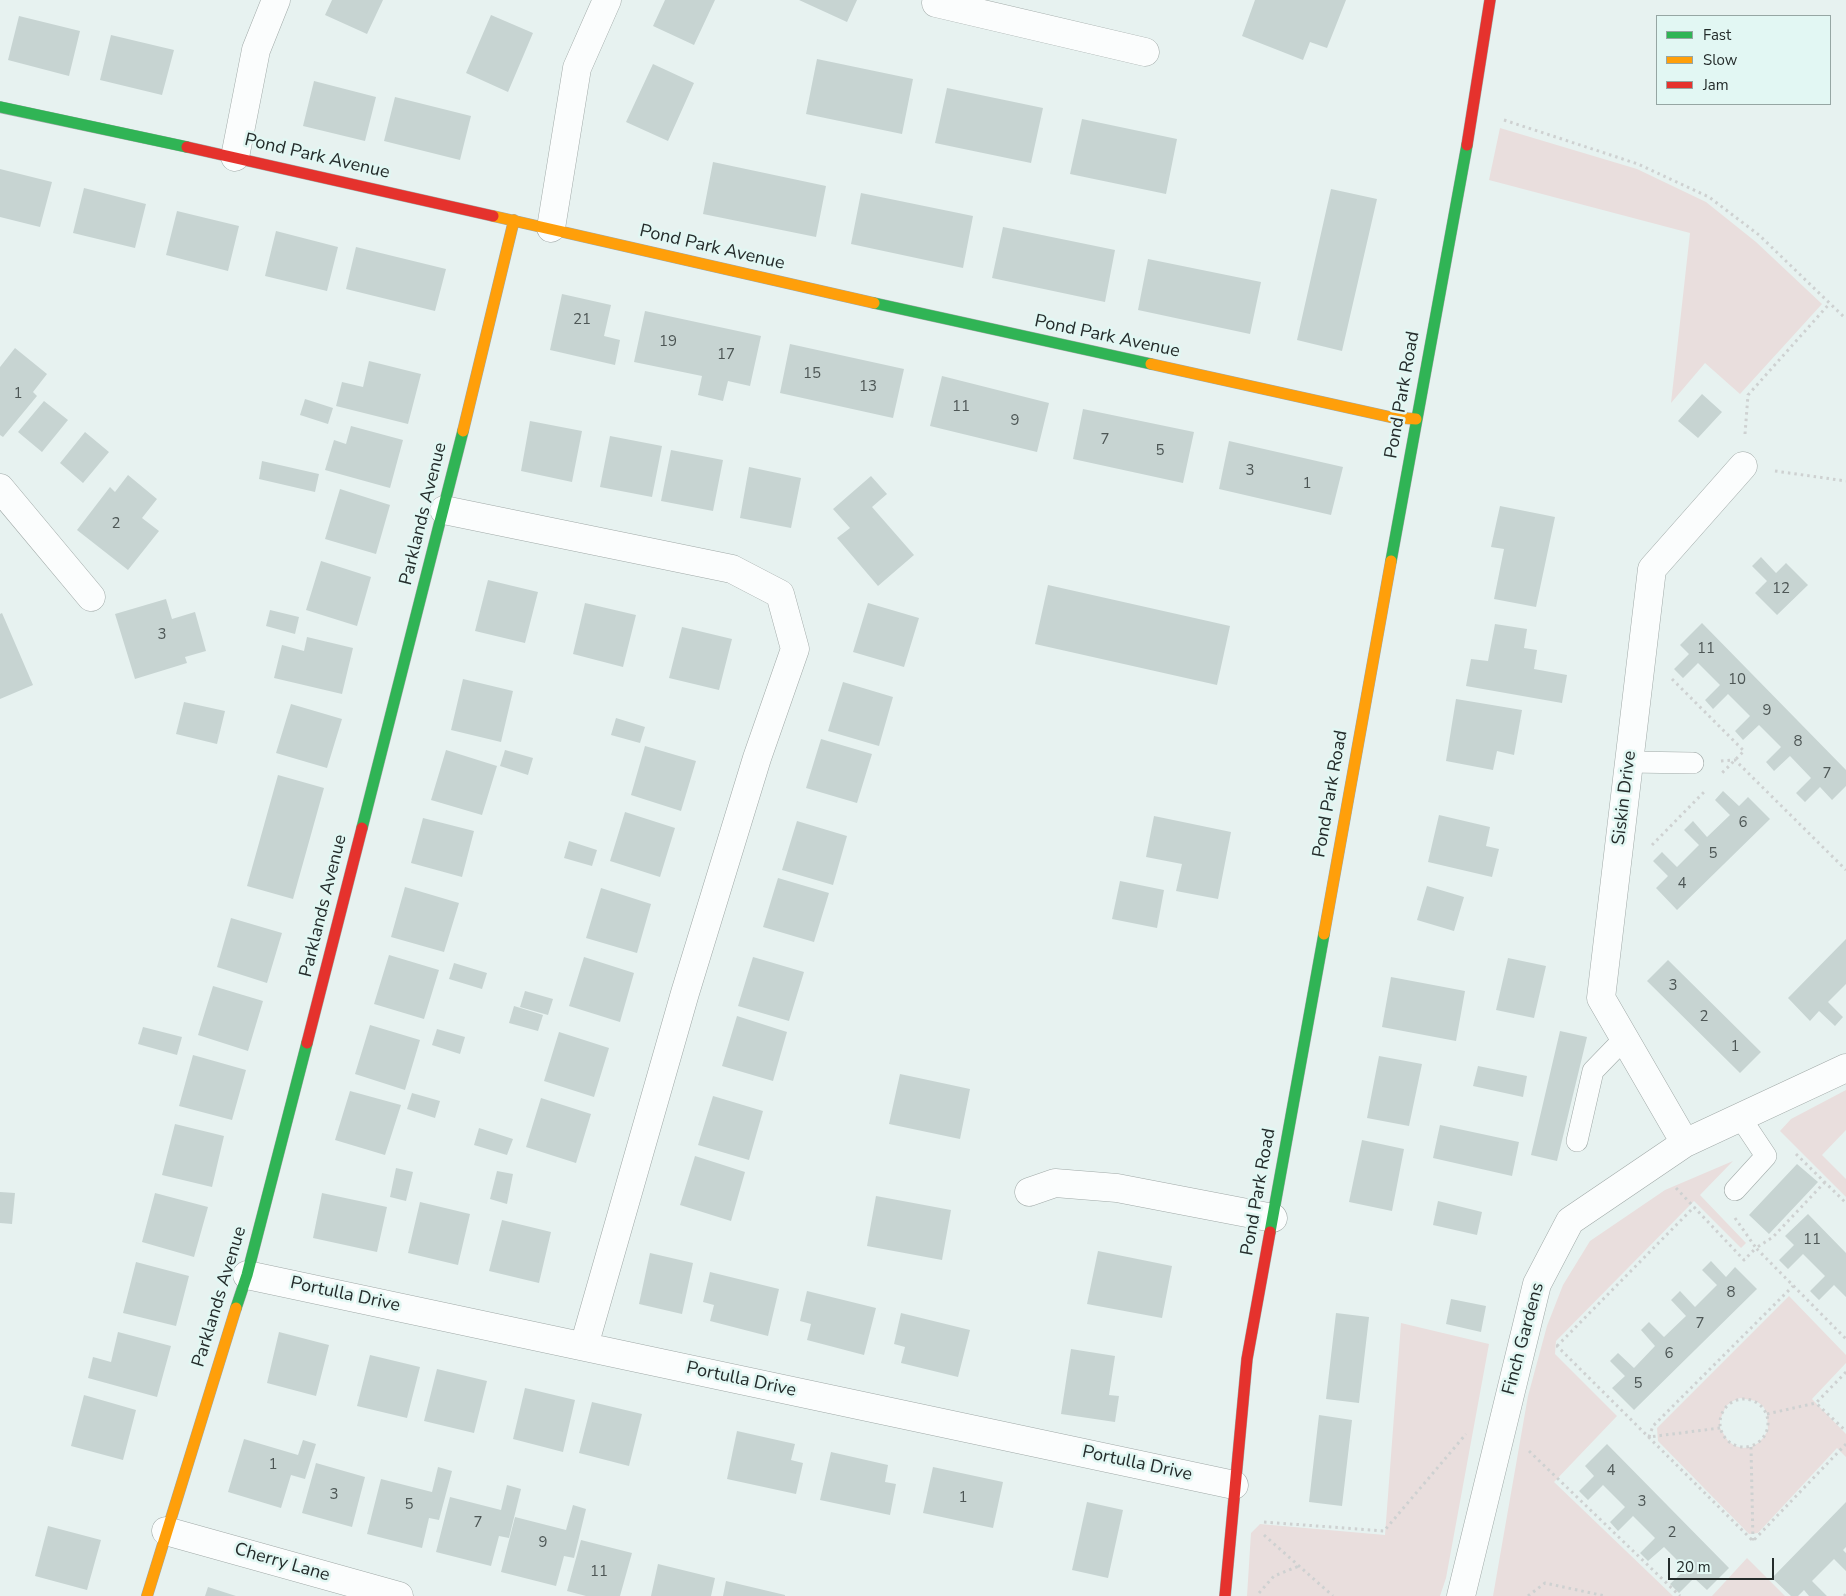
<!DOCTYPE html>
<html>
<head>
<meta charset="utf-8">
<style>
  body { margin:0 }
  #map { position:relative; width:1846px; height:1596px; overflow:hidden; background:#e7f2f0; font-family:"Nunito Sans",sans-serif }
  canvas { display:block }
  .legend { position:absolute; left:1656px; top:15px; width:175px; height:90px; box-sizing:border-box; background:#e2f7f3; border:1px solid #96a6a3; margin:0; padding:6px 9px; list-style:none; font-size:15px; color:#242c2b }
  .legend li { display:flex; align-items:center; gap:10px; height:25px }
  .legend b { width:25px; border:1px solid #96a6a3 }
  .scale { position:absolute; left:1668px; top:1558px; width:106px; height:22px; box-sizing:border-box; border:2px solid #242c2b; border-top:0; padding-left:6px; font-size:15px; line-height:18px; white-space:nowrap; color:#242c2b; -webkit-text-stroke:4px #e2f7f3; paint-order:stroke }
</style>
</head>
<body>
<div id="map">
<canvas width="1846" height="1596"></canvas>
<ul class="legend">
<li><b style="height:6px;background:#30b455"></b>Fast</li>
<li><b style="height:6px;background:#ff9f0a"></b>Slow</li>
<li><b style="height:6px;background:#e5322d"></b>Jam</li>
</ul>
<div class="scale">20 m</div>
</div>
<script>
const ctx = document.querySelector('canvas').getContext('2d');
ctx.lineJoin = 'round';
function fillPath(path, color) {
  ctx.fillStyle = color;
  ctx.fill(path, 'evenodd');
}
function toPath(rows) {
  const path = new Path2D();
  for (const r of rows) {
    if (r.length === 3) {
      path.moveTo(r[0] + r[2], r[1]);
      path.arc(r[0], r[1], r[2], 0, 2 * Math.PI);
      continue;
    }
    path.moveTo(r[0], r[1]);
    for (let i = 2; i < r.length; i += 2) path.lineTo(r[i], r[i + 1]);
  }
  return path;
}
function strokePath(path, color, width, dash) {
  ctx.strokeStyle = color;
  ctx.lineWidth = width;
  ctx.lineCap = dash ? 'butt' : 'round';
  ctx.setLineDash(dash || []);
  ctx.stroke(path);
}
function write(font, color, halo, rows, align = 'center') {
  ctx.font = font + ' "Nunito Sans",sans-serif';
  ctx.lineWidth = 5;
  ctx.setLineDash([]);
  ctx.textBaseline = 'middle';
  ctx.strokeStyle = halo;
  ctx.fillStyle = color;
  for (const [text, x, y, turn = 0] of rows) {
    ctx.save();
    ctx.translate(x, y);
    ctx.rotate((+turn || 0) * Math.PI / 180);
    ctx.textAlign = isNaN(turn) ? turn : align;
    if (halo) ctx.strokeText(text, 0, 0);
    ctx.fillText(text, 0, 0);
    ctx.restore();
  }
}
const green = toPath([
  [1500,128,1637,169,1706,202,1756,242,1822,304,1740,394,1705,363,1671,403,1690,233,1489,180],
  [1846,1090,1846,1130,1822,1155,1846,1179,1846,1197,1780,1131,1791,1119],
  [1733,1161,1700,1195,1746,1243,1741,1248,1694,1201,1556,1341,1555,1354,1617,1416,1554,1482,1673,1596,1493,1596,1528,1396,1547,1326,1563,1285,1590,1241,1665,1190],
  [1789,1296,1846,1355,1846,1363,1812,1399,1846,1434,1846,1457,1837,1448,1758,1533,1749,1534,1658,1441,1657,1428],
  [1740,1398,1756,1401,1763,1406,1767,1414,1768,1430,1764,1437,1758,1443,1751,1447,1743,1448,1735,1446,1728,1441,1720,1428,1720,1420,1726,1406,1733,1401],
  [1401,1323,1489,1344,1446,1578,1440,1596,1247,1596,1251,1533,1260,1524,1385,1535],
  [1747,1558,1785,1596,1712,1596]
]);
const building = toPath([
  [332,0,383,0,367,34,325,15],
  [665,0,715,0,694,45,653,26],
  [799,0,857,0,847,22],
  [1255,0,1346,0,1327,48,1310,42,1303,60,1242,36],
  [491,15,533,33,508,92,466,73],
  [19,16,80,31,69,76,8,60],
  [111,35,174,50,162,95,100,80],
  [817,59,913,79,902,134,806,114],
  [653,64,694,83,668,141,626,122],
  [314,81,376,97,365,141,303,126],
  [947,88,1043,108,1031,163,935,143],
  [395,97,471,116,460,160,384,141],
  [1082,119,1177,139,1166,194,1070,174],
  [713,162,826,186,816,237,703,214],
  [0,169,52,182,40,227,0,217],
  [84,188,146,204,135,248,73,233],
  [1331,189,1377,199,1342,351,1297,340],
  [861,193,973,216,963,268,851,244],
  [177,211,239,226,228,271,166,255],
  [1003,227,1115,250,1105,302,992,278],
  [276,231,338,247,327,291,265,276],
  [356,247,446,269,435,311,346,289],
  [1148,259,1261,282,1250,334,1138,310],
  [562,294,611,305,604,336,620,340,615,365,550,350],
  [645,311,761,336,750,386,728,381,723,401,698,395,702,376,634,362],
  [790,344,904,369,893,418,780,393],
  [15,348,47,374,33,392,37,396,3,437,0,435,0,367],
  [369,361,421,374,408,424,336,406,342,382,363,387],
  [942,376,1049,403,1037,452,930,426],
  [1702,394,1722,412,1698,438,1678,421],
  [305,399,333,408,328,424,300,415],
  [44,401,68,420,42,452,18,432],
  [1083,409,1194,432,1183,483,1073,459],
  [530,421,582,431,572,482,521,471],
  [351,426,403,440,390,488,325,470,334,440,346,444],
  [85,432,109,452,83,483,60,463],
  [610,436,662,446,652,497,600,487],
  [1229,441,1343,467,1331,515,1219,489],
  [671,450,723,460,713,511,661,501],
  [262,461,319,474,315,492,259,479],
  [749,467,801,478,791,528,740,518],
  [128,475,157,499,142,518,159,531,128,570,77,530,110,487,115,492],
  [871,476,887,494,872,507,914,555,878,586,837,538,850,528,833,509],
  [340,489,390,505,376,554,325,539],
  [1500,506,1555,517,1536,607,1494,599,1504,549,1491,547],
  [1761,557,1776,573,1786,563,1808,585,1777,615,1755,593,1767,581,1752,566],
  [321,561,371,577,357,626,306,610],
  [488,580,538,592,525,643,475,631],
  [1048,585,1230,626,1217,685,1035,644],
  [166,599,172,619,195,612,206,651,185,657,187,663,135,679,115,614],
  [585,603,636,615,623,667,573,654],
  [868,603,919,618,904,667,853,652],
  [270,610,299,617,295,634,266,626],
  [2,613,33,685,0,699,0,614],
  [1702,623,1846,770,1846,786,1832,800,1820,787,1805,802,1796,793,1811,778,1790,756,1774,771,1766,762,1781,747,1759,725,1743,740,1735,731,1750,716,1728,694,1713,709,1705,700,1720,685,1698,663,1683,678,1674,669,1689,654,1680,645],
  [1495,624,1527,629,1524,648,1537,650,1534,669,1567,675,1562,703,1466,686,1471,659,1488,661],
  [682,627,732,639,719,690,669,678],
  [307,637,353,648,342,694,274,678,282,645,304,651],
  [463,679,513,691,501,742,451,730],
  [843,682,893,697,879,746,828,731],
  [1456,699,1522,710,1514,755,1497,751,1493,770,1446,761],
  [184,702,225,711,217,744,176,734],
  [291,704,342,719,327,768,276,753],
  [616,718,645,727,640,743,611,735],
  [821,739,872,754,857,803,806,788],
  [645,746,696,761,681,811,631,795],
  [446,750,497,766,482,815,431,800],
  [505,750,533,758,528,775,500,766],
  [278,775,324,788,293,899,247,886],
  [1723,791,1739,806,1748,797,1770,819,1677,910,1656,888,1668,876,1653,861,1662,852,1677,867,1699,845,1684,830,1693,821,1707,837,1730,815,1715,800],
  [625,812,675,828,660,877,610,861],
  [1439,815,1490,827,1486,846,1499,849,1492,877,1428,862],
  [1154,816,1231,832,1218,899,1176,891,1182,864,1146,857],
  [423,818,474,831,462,877,411,863],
  [797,821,847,836,833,885,782,870],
  [569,841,597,850,592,866,564,858],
  [778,878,829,893,814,942,763,927],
  [1120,881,1164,890,1157,928,1112,919],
  [1427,886,1464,897,1454,931,1417,920],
  [405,887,459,903,444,952,391,937],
  [601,888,651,904,637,953,586,938],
  [231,918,282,933,267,983,217,967],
  [1846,939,1846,984,1828,1002,1843,1017,1835,1026,1819,1011,1810,1021,1788,998],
  [389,955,439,970,424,1019,374,1004],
  [584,957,634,973,620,1022,569,1006],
  [753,957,804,972,789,1021,738,1006],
  [1508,958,1546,966,1534,1018,1496,1010],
  [1668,960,1761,1052,1740,1073,1647,981],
  [454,963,487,973,482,989,449,979],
  [1391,977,1465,991,1456,1041,1382,1027],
  [213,986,263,1001,248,1051,198,1035],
  [525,991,553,999,548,1015,520,1007],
  [514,1006,543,1015,538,1031,509,1023],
  [737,1016,787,1032,773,1081,722,1066],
  [370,1025,420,1040,405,1090,355,1074],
  [143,1027,182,1037,177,1055,138,1044],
  [437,1029,465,1037,460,1054,432,1045],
  [1560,1031,1587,1037,1557,1161,1531,1155],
  [559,1032,609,1048,594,1097,544,1081],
  [193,1055,246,1070,232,1120,179,1106],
  [1379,1056,1422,1064,1409,1126,1367,1118],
  [1478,1066,1527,1076,1523,1097,1473,1086],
  [900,1074,970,1089,960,1139,889,1124],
  [350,1091,401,1105,385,1155,335,1140],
  [412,1093,440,1101,435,1118,407,1109],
  [713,1096,763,1111,749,1160,698,1145],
  [541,1098,591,1114,576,1163,526,1147],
  [175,1124,224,1136,212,1187,162,1175],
  [1440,1125,1519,1142,1512,1176,1433,1158],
  [479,1128,513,1139,507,1155,474,1145],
  [1362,1140,1404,1149,1392,1211,1349,1202],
  [695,1156,745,1172,731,1221,680,1205],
  [1797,1164,1818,1182,1769,1234,1749,1215],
  [396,1168,413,1172,406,1201,390,1197],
  [497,1171,513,1174,507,1204,490,1199],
  [0,1192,15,1193,12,1224,0,1223],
  [155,1193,208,1207,194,1257,142,1242],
  [322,1193,387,1207,377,1252,313,1238],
  [876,1196,951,1210,942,1260,867,1246],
  [1438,1201,1482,1212,1477,1235,1433,1225],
  [420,1202,470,1214,458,1265,408,1253],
  [1808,1214,1846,1253,1846,1297,1834,1285,1819,1300,1810,1291,1825,1276,1803,1254,1788,1269,1779,1260,1794,1245,1785,1236],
  [502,1220,551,1232,539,1283,489,1271],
  [1098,1251,1172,1266,1162,1318,1087,1304],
  [650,1253,693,1263,682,1314,639,1304],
  [1711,1261,1726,1277,1735,1267,1757,1289,1634,1410,1612,1388,1625,1376,1610,1361,1618,1353,1634,1368,1655,1346,1641,1330,1649,1322,1664,1337,1686,1316,1671,1300,1680,1291,1695,1307,1717,1285,1702,1270],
  [136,1262,189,1276,176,1326,123,1313],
  [710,1272,779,1289,768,1336,710,1321,714,1305,703,1302],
  [807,1291,876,1308,864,1355,807,1340,811,1324,800,1321],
  [1451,1299,1486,1306,1481,1332,1446,1324],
  [901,1313,970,1330,958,1377,901,1363,905,1347,894,1344],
  [1336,1313,1369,1317,1359,1403,1326,1399],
  [118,1332,171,1346,157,1397,88,1378,93,1357,111,1362],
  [279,1332,329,1345,316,1396,267,1383],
  [1071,1349,1115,1356,1109,1395,1119,1396,1115,1422,1061,1414],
  [370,1355,420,1367,407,1418,357,1406],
  [437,1369,487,1381,474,1433,424,1421],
  [525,1388,575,1400,563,1452,513,1439],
  [84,1395,136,1410,123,1460,71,1446],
  [592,1402,642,1414,629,1466,579,1453],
  [1319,1415,1352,1420,1342,1506,1309,1502],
  [737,1431,795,1444,791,1460,803,1463,796,1494,727,1479],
  [244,1439,298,1455,303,1440,316,1444,305,1479,291,1475,281,1508,228,1492],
  [1607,1444,1729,1568,1707,1590,1694,1578,1679,1593,1670,1584,1686,1569,1664,1547,1648,1561,1640,1553,1655,1538,1633,1516,1618,1531,1610,1522,1625,1507,1603,1485,1588,1500,1579,1491,1594,1476,1585,1466],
  [831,1452,888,1465,885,1482,896,1484,890,1515,820,1500],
  [316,1463,365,1477,352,1527,302,1513],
  [438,1467,452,1471,439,1520,429,1518,422,1548,367,1534,381,1479,432,1492],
  [933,1467,1003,1482,993,1528,923,1513],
  [507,1485,521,1489,509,1538,499,1536,491,1566,436,1552,450,1497,501,1510],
  [1087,1502,1123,1510,1108,1578,1072,1570],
  [1846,1502,1846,1547,1843,1550,1846,1553,1846,1571,1834,1559,1812,1581,1827,1596,1809,1596,1804,1590,1798,1596,1791,1596,1772,1578],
  [573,1505,586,1509,574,1558,564,1556,556,1586,501,1572,515,1517,566,1530],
  [48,1526,101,1540,87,1590,35,1576],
  [581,1540,632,1553,620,1596,586,1596,567,1591],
  [658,1564,715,1578,711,1596,651,1596],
  [726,1581,785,1595,785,1596,723,1596],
  [208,1587,236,1596,205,1596]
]);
const path = toPath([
  [1504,120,1638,164,1709,197,1759,235,1846,319],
  [1745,434,1748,395,1830,303],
  [1775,471,1846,481],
  [1672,679,1744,751,1720,775],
  [1721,761,1735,760,1846,870],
  [1652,845,1705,791],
  [1796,1154,1846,1203],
  [1676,1188,1744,1260,1756,1248,1846,1339],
  [1735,1218,1756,1248,1773,1237,1825,1182],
  [1556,1346,1557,1346,1753,1541,1846,1444],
  [1557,1346,1694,1207],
  [1846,1372,1816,1403,1846,1431],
  [1744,1423,24],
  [1767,1414,1816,1403],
  [1720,1428,1649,1437,1653,1426,1793,1286],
  [1751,1447,1753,1541],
  [1529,1451,1680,1596],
  [1264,1522,1384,1531,1466,1434],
  [1264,1535,1333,1596],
  [1259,1593,1274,1576,1299,1566],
  [1528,1596,1545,1583,1605,1596],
  [1844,1596,1846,1594]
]);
const lane = toPath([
  [1629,762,1693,763],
  [1577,1141,1593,1071,1624,1039],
  [1735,1190,1766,1156,1740,1117]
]);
const street = toPath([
  [936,3,1145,52],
  [235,157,256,50,276,0],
  [551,228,577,68,607,0],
  [0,488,91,597],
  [444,510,732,569,780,594,795,649,757,758,685,993,584,1346],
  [1685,1143,1601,998,1652,569,1743,466],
  [1029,1192,1055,1183,1117,1188,1273,1218],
  [247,1275,1234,1485],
  [166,1531,399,1596],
  [1461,1596,1537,1284,1570,1221,1685,1143,1846,1068]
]);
const fast = toPath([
  [0,107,187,147],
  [874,303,1151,364],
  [1391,561,1467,145],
  [362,828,463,431],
  [1270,1232,1324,934],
  [236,1308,247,1275,307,1043]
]);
const slow = toPath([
  [493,216,874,303],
  [1151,364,1390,417,1416,419],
  [463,431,514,220],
  [1324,934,1391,561],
  [147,1596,236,1308]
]);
const jam = toPath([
  [1467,145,1490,0],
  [187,147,493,216],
  [307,1043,362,828],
  [1225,1596,1247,1359,1270,1232]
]);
const numberNames = [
  ["21",582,320],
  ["19",668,342],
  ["17",726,355],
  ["15",812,374],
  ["13",868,387],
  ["1",18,394],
  ["11",961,407],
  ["9",1015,421],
  ["7",1105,440],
  ["5",1160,451],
  ["3",1250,471],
  ["1",1307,484],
  ["2",116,524],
  ["12",1781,589],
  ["3",162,635],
  ["11",1706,649],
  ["10",1737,680],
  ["9",1767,711],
  ["8",1798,742],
  ["7",1827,774],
  ["6",1743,823],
  ["5",1713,854],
  ["4",1682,884],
  ["3",1673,986],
  ["2",1704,1017],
  ["1",1735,1047],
  ["11",1812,1240],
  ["8",1731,1293],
  ["7",1700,1324],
  ["6",1669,1354],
  ["5",1638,1384],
  ["1",273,1465],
  ["4",1611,1471],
  ["3",334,1495],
  ["1",963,1498],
  ["3",1642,1502],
  ["5",409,1505],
  ["7",478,1523],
  ["2",1672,1533],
  ["9",543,1543],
  ["11",599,1572]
];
const streetNames = [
  ["Pond Park Avenue",317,157,13],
  ["Pond Park Avenue",712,248,13],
  ["Pond Park Avenue",1107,337,12],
  ["Pond Park Road",1403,395,-80],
  ["Parklands Avenue",424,514,-76],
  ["Pond Park Road",1331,794,-80],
  ["Siskin Drive",1625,798,-83],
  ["Parklands Avenue",324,906,-76],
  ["Pond Park Road",1259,1192,-80],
  ["Portulla Drive",345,1295,12],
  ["Parklands Avenue",220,1297,-73],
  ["Finch Gardens",1524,1339,-75],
  ["Portulla Drive",741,1380,12],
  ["Portulla Drive",1137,1464,12],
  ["Cherry Lane",282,1563,16]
];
fillPath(green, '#e9dedd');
fillPath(building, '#c7d4d2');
strokePath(lane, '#a0a9a7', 22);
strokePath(street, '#a0a9a7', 29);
strokePath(fast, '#a0a9a7', 12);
strokePath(slow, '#a0a9a7', 12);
strokePath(jam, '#a0a9a7', 12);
strokePath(path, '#ced1d1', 3, [2.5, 4]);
strokePath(lane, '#fbfdfd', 21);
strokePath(street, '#fbfdfd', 28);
strokePath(fast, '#30b455', 11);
strokePath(slow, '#ff9f0a', 11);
strokePath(jam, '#e5322d', 11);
write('15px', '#4d5655', null, numberNames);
write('18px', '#242c2b', '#e2f7f3', streetNames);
</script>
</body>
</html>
